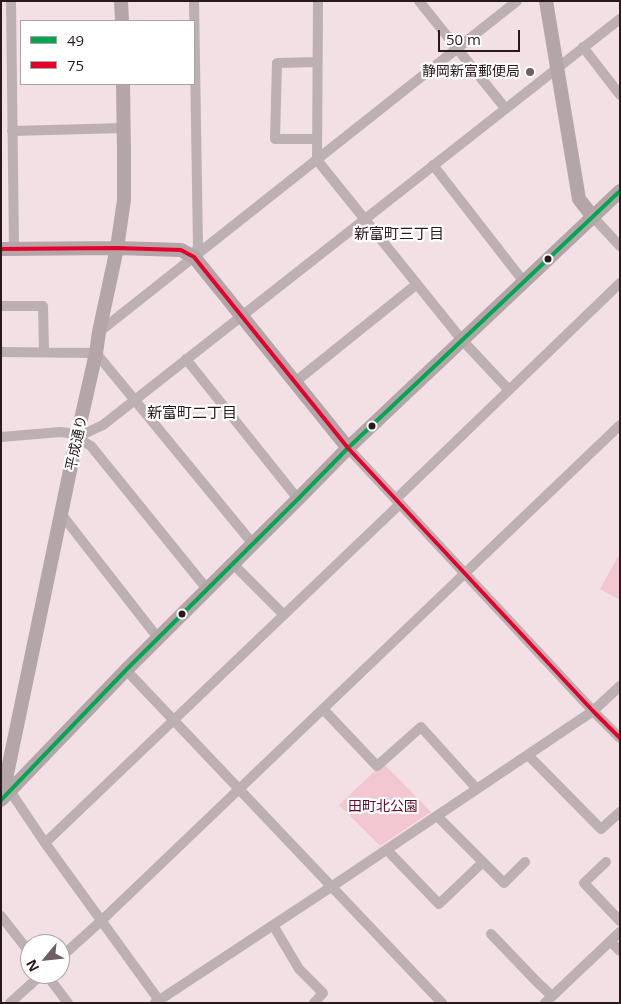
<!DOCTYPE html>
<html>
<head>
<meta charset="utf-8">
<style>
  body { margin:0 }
  #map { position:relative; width:621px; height:1004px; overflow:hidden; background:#f3e0e4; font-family:"Open Sans",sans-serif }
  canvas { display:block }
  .frame { position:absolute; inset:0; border:2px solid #28191c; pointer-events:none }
  .legend { position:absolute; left:20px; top:20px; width:175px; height:65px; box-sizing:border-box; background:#fff; border:1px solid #a9a3a4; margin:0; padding:6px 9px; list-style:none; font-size:15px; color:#28191c }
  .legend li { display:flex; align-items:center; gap:10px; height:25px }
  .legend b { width:25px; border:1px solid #a9a3a4 }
  .north { position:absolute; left:20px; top:934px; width:50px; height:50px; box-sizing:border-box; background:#fff; border:1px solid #a9a3a4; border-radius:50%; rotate:242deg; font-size:14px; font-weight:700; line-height:20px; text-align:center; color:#28191c }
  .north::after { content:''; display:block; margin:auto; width:18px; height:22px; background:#6f5f62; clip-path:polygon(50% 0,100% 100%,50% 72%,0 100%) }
  .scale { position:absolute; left:438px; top:30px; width:82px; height:22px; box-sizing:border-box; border:2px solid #28191c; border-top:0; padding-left:6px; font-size:15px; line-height:18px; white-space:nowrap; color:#28191c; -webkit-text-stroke:4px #fff; paint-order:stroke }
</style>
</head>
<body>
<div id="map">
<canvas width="621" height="1004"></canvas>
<div class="frame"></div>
<ul class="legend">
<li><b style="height:6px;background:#00a651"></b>49</li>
<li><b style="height:6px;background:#e4002b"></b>75</li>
</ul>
<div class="north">N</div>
<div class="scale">50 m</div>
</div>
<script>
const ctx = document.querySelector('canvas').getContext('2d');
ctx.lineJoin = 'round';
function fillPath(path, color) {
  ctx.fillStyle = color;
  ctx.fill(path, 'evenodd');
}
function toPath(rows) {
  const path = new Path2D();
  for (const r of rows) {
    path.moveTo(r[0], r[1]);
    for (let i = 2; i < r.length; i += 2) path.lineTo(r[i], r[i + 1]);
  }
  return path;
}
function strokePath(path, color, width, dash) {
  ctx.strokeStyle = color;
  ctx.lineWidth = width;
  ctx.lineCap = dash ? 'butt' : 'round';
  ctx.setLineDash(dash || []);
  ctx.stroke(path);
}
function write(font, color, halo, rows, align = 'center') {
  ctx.font = font + ' "Open Sans","Noto Sans JP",sans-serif';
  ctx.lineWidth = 4.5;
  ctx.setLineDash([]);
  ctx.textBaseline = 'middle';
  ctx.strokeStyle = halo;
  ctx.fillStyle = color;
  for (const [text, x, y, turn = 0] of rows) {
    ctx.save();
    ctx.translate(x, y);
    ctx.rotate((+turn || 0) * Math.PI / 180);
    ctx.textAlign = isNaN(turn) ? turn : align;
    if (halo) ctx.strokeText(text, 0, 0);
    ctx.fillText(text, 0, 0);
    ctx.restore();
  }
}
const green = toPath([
  [620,553,620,600,600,589],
  [383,763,431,812,380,846,339,805]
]);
const street = toPath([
  [11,1,14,249],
  [318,1,317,160,462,340,509,390],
  [419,1,505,108],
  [583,47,620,95],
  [12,131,124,128],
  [317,139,275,139,277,63,317,62],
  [433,165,524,282],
  [593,217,620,246],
  [194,257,198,246,194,1],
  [1,306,43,306,44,352],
  [99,332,517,1],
  [1,352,96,353,253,544],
  [186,359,298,499],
  [295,382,417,284],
  [1,437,60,432,69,433,91,446,207,589],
  [77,437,103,425,620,19],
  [348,448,593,711,620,738],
  [396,499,620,283],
  [62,515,158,638],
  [233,564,284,615],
  [126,670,442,1003],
  [323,709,377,766,421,727,477,789],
  [528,755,601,829,620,812],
  [10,791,45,843,161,1003],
  [437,816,504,883,525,862],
  [45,843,400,504],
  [387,850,439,904,483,862],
  [606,862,584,883,620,921],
  [1,916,30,953],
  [273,925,299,969,323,993,314,1003],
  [491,934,538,983,552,996],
  [610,941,620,951],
  [60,958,101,921,620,425],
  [46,974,68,1003],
  [10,1003,42,974],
  [155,1003,331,887,593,711,620,686],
  [545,1003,620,932]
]);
const secondary = toPath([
  [121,1,122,21],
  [546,1,579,199,593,217],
  [1,249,117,248,181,250,194,257,348,448],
  [2,798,77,437,96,353,99,332,117,248,124,200,124,153,123,84],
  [1,800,126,670,298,499,348,448,620,191]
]);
const bus1 = toPath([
  [1,800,126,670,298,499,348,448,620,191]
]);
const bus2 = toPath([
  [1,249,117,248,181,250,194,257,348,448,593,711,620,738]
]);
const markers = [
  [530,72,5,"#6f5f62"],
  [548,259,4.5,"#28191c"],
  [372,426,4.5,"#28191c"],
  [182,614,4.5,"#28191c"]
];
const poiNames = [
  ["静岡新富郵便局",520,72]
];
const streetNames = [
  ["平成通り",77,443,-78]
];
const parkNames = [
  ["田町北公園",383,807]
];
const neighbourhoodNames = [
  ["新富町三丁目",399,235],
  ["新富町二丁目",192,414]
];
fillPath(green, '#f2c7d1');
strokePath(street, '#bcb0b2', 10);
strokePath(secondary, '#b3a5a8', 14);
strokePath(bus1, '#00a651', 4);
strokePath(bus2, '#e4002b', 4);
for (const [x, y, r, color] of markers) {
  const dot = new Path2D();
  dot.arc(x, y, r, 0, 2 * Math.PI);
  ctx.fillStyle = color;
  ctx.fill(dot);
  strokePath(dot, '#fff', 2);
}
write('14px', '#28191c', '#fff', poiNames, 'right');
write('14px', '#28191c', '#fff', streetNames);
write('14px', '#610b2c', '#fff', parkNames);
write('15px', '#28191c', '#fff', neighbourhoodNames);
</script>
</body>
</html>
